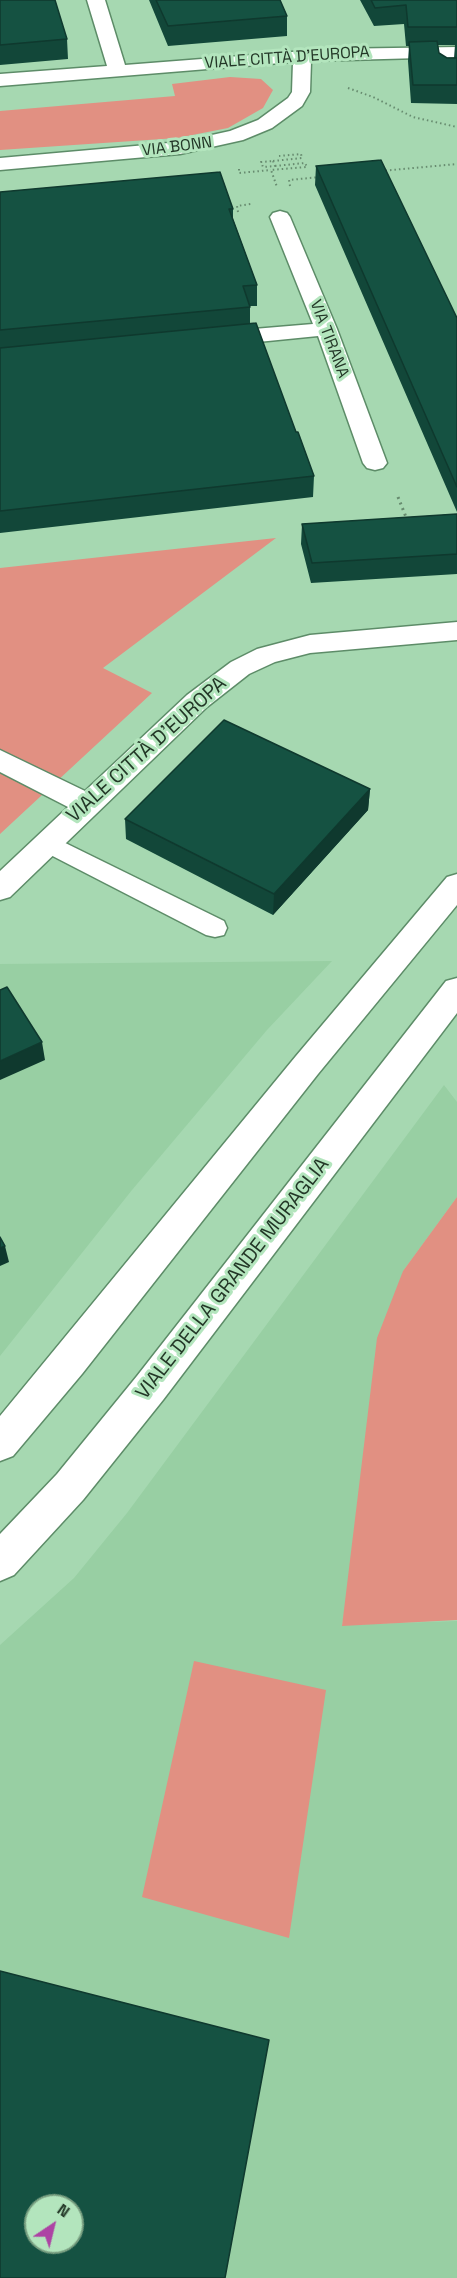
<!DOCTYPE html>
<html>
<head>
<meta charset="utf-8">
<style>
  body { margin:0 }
  #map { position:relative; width:457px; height:2278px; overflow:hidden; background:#a6d8b1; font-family:"Space Grotesk",sans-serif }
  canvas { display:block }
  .north { position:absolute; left:24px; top:2194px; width:60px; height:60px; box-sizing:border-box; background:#b3e5bd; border:2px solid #799f81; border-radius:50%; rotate:35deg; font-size:16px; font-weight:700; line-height:24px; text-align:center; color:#233727 }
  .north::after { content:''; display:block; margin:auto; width:21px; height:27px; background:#ad43a4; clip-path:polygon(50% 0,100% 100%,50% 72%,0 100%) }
</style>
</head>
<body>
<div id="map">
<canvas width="457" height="2278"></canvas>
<div class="north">N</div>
</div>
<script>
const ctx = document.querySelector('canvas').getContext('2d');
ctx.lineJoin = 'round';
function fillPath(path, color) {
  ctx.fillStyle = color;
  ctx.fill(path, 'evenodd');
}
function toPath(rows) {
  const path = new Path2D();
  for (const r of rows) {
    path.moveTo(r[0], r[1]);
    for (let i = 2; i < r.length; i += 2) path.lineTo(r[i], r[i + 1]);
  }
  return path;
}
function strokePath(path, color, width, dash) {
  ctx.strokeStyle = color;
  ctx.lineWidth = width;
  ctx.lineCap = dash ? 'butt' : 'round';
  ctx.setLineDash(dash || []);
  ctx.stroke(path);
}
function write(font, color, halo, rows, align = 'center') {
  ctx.font = font + ' "Space Grotesk",sans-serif';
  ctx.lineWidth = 6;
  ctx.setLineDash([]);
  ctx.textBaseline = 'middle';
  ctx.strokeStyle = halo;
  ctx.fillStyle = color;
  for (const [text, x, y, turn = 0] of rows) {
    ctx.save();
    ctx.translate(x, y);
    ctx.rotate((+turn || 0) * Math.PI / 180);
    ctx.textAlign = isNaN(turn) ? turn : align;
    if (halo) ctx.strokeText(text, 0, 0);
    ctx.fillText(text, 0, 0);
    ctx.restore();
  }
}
const built = toPath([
  [332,961,267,1030,132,1190,0,1356,0,964],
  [444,1085,457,1102,457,1197,403,1271,342,1625,457,1621,457,2278,0,2278,0,1645,74,1578,127,1513],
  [36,2206,72,2206,72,2242,36,2242]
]);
const green = toPath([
  [230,77,261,79,273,90,263,108,228,128,177,138,0,150,0,111,175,96,172,84],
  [276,538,103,668,152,693,0,834,0,568],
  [457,1197,457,1620,342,1626,377,1338,403,1271],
  [194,1661,326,1690,289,1938,142,1897]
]);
const pathFar1 = toPath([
  [348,88,373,97,413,117,457,127],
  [273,161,275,166,263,167,261,162,273,161],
  [273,161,302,158,301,154,279,156],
  [275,166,305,163,307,167,271,170,277,187],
  [239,169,239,173,271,170],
  [381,171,457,164],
  [290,186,289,180,320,177],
  [238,212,237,206,251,204]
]);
const path = toPath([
  [398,497,408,522]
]);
const service = toPath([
  [47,834,224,921,227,928,224,935,215,937,206,935,39,849,35,843,39,837,47,834]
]);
const minor = toPath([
  [87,0,105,0,125,65,330,49,457,47,457,57,311,61,310,92,302,106,272,128,243,140,180,154,0,170,0,158,180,142,230,131,258,120,288,98,292,92,293,62,0,86,0,74,107,66,87,0],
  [280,211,287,213,290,217,337,329,387,463,383,468,375,470,367,468,363,463,318,336,218,346,210,344,207,339,210,334,218,332,313,324,270,217,273,213,280,211],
  [457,622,457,640,310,653,275,662,249,674,207,707,10,897,0,900,0,871,68,807,0,772,0,750,85,791,187,695,231,662,257,649,310,635,457,622]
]);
const tertiary = toPath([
  [457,874,457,905,318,1074,82,1374,13,1456,0,1461,0,1416,296,1056,447,877,457,874],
  [457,978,457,1013,163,1400,83,1500,14,1575,0,1581,0,1534,57,1474,137,1376,446,981,457,978]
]);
const wall = toPath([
  [0,0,67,39,68,59,0,65],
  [149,0,280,0,287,16,287,36,168,46],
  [360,0,457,0,457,104,411,103,408,61,409,46,406,46,404,24,374,26],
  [438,45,455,45,454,58,447,58,439,53],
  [316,166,457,318,457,512,315,185],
  [0,192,233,209,233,219,257,285,257,306,250,306,250,324,314,476,313,497,0,533],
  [457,514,457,574,311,583,301,544,302,524],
  [370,789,368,810,273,915,126,839,125,819]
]);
const shadedWall = toPath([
  [370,789,368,810,273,915,274,894],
  [42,1042,45,1060,0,1080,0,1061],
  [5,1246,9,1262,0,1266,0,1248]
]);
const building = toPath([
  [0,0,55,0,67,39,0,45,0,0],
  [156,0,280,0,287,16,168,26,156,0],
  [371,0,457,0,457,27,408,27,406,5,375,8,371,0],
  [437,41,439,53,447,58,457,58,457,85,413,85,409,42,437,41],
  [381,160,457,318,457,487,316,166,381,160],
  [220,172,233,209,229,209,257,285,243,286,250,307,0,330,0,192,220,172],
  [256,323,296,432,298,432,314,476,0,511,0,348,256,323],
  [457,514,457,554,312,563,302,524,457,514],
  [224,720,370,789,274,894,125,819,224,720],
  [7,987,42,1042,0,1061,0,990,7,987],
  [0,1237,5,1246,0,1248,0,1237],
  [0,1971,269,2040,225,2278,0,2278,0,1971],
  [36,2206,72,2206,72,2242,36,2242,36,2206]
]);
const farStreetnames = [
  ["VIALE CITTÀ D'EUROPA",287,58,-4],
  ["VIA BONN",177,147,-7],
  ["VIA TIRANA",329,339,69]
];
const streetNames = [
  ["VIALE CITTÀ D'EUROPA",147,750,-42],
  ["VIALE DELLA GRANDE MURAGLIA",233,1279,-52]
];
fillPath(built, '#98cfa3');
fillPath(green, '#e19082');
strokePath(service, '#5d8c68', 3);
strokePath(minor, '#5d8c68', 3);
strokePath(tertiary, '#5d8c68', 3);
strokePath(pathFar1, '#678b6f', 2, [1.5, 3]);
strokePath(path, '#678b6f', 3, [2, 4]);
fillPath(service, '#fff');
fillPath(minor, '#fff');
fillPath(tertiary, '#fff');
fillPath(wall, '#124739');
fillPath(shadedWall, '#0f392e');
fillPath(building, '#155242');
strokePath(building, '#0f392e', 1.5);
write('16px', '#233727', '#b3e5bd', farStreetnames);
write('20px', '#233727', '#b3e5bd', streetNames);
</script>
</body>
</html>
